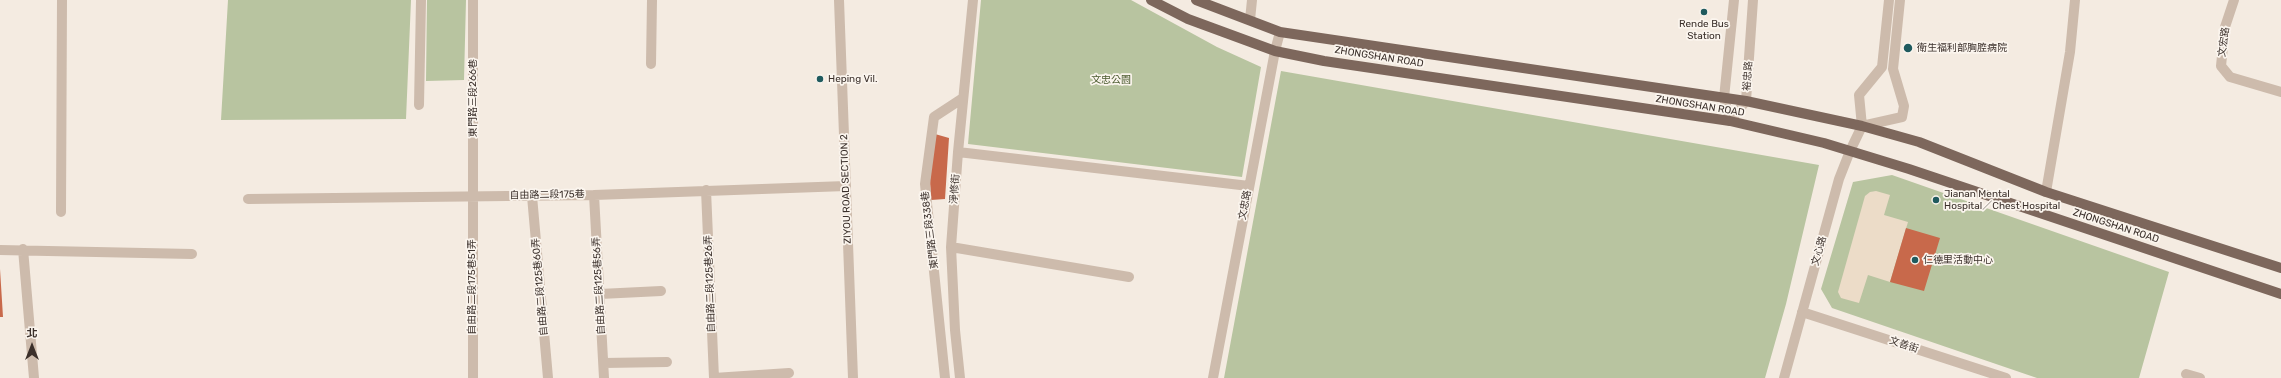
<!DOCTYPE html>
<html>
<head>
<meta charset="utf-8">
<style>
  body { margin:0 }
  #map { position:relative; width:2281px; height:378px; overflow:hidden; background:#f4ebe1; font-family:Rubik,"Noto Sans TC",sans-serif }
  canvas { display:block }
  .north { position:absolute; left:12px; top:326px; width:40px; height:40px; -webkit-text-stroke:3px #fbf5ee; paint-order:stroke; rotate:0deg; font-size:11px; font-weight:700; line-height:16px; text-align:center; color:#3b302b }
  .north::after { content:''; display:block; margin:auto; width:14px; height:18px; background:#3b302b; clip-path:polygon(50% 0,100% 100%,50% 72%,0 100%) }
</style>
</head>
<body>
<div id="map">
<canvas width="2281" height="378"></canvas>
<div class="north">北</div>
</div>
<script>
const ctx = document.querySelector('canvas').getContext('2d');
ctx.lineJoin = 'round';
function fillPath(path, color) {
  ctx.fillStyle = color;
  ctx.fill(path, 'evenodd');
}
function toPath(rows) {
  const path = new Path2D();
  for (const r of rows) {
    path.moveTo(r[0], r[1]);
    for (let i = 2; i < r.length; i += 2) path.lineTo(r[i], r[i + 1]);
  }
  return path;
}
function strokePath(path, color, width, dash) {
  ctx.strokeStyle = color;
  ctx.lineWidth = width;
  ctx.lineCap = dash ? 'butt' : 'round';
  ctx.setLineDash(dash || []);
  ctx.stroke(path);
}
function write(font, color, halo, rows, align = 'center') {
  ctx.font = font + ' Rubik,"Noto Sans TC",sans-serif';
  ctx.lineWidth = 3.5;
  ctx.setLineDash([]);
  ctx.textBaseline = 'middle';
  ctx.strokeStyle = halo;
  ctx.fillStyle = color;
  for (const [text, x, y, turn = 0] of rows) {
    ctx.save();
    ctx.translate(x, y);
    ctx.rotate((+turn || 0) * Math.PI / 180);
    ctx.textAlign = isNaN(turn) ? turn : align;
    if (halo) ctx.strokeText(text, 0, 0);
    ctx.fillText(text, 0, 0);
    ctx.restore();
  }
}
const green = toPath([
  [228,0,411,0,406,119,221,120],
  [427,0,466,0,464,80,426,81],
  [981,0,1131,0,1217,47,1261,67,1242,177,968,144],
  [1281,71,1819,165,1786,304,1765,378,1224,378],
  [1892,175,2169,272,2139,378,2037,378,1832,308,1821,289,1853,182]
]);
const plaza = toPath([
  [1876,191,1890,195,1884,215,1908,222,1890,282,1868,275,1859,303,1841,298,1838,292,1865,196,1870,192]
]);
const building = toPath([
  [935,134,949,138,945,199,931,200,930,180],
  [1906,228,1940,238,1924,291,1890,282],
  [0,269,3,317,0,317]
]);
const minor = toPath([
  [839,0,853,378],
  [2234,0,2225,27,2221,66,2230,77,2281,92],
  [1250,20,1252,0],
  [651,64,652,0],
  [419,105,421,0],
  [1730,121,1746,101,1753,0],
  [1730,121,1724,98,1734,0],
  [1862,126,1902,117,1904,106,1893,69,1900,0],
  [1862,126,1859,95,1882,67,1889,0],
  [958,152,1249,186],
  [706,190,714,378],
  [2046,192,2070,52,2075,0],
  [594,195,604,378],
  [532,196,548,378],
  [248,199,594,195,846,186],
  [61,212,62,0],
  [951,247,1129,277],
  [23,249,34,378],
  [0,250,192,254],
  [600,294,661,291],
  [1802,312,2006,378],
  [604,363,667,362],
  [2186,374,2200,378],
  [473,378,473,0],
  [714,378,789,373],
  [945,378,925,184,934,117,963,98],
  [960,378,955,330,951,247,958,152,973,0],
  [1213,378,1275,51,1280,32],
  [1784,378,1839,179,1850,151,1862,126]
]);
const major = toPath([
  [1151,0,1188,19,1275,51,1324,61,1730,121,1824,143,1909,169,2281,294],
  [1196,0,1280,32,1746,101,1862,126,1919,142,2046,192,2281,268]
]);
const markers = [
  [1704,12,4,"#1f5a5e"],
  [1908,48,5,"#1f5a5e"],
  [820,79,4,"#1f5a5e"],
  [1936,200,4,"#1f5a5e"],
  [1915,260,4,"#1f5a5e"]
];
const poiNames = [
  ["Rende Bus",1704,24,"center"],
  ["Station",1704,36,"center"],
  ["衛生福利部胸腔病院",1917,48],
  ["Heping Vil.",828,79],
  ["Jianan Mental",1944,194],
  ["Hospital／Chest Hospital",1944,206],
  ["仁德里活動中心",1923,260]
];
const streetNames = [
  ["文宏路",2224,42,-82],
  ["ZHONGSHAN ROAD",1379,57,9],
  ["裕忠路",1748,76,-86],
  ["東門路三段266巷",473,98,-90],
  ["ZHONGSHAN ROAD",1700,106,9],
  ["ZIYOU ROAD SECTION 2",846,189,-92],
  ["淨修街",955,189,-86],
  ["自由路二段175巷",547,195,-1],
  ["文忠路",1245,205,-79],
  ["ZHONGSHAN ROAD",2116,226,18],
  ["東門路三段338巷",930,230,-97],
  ["文心路",1819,251,-74],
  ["自由路二段125巷26弄",710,284,-92],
  ["自由路二段125巷56弄",599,286,-93],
  ["自由路二段175巷51弄",472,287,-90],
  ["自由路二段125巷60弄",540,287,-95],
  ["文善街",1904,345,18]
];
const parkNames = [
  ["文忠公園",1111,80]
];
fillPath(green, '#b8c4a0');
fillPath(plaza, '#ecdcc8');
fillPath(building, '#c8694b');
strokePath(minor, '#cdbbac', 10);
strokePath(major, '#7d675c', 10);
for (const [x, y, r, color] of markers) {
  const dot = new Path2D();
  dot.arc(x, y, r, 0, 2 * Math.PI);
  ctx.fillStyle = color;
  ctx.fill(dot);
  strokePath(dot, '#fbf5ee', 1.5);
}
write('10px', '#3b302b', '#fbf5ee', poiNames, 'left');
write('10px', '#3b302b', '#fbf5ee', streetNames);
write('10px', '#4a5a2e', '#fbf5ee', parkNames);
</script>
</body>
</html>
